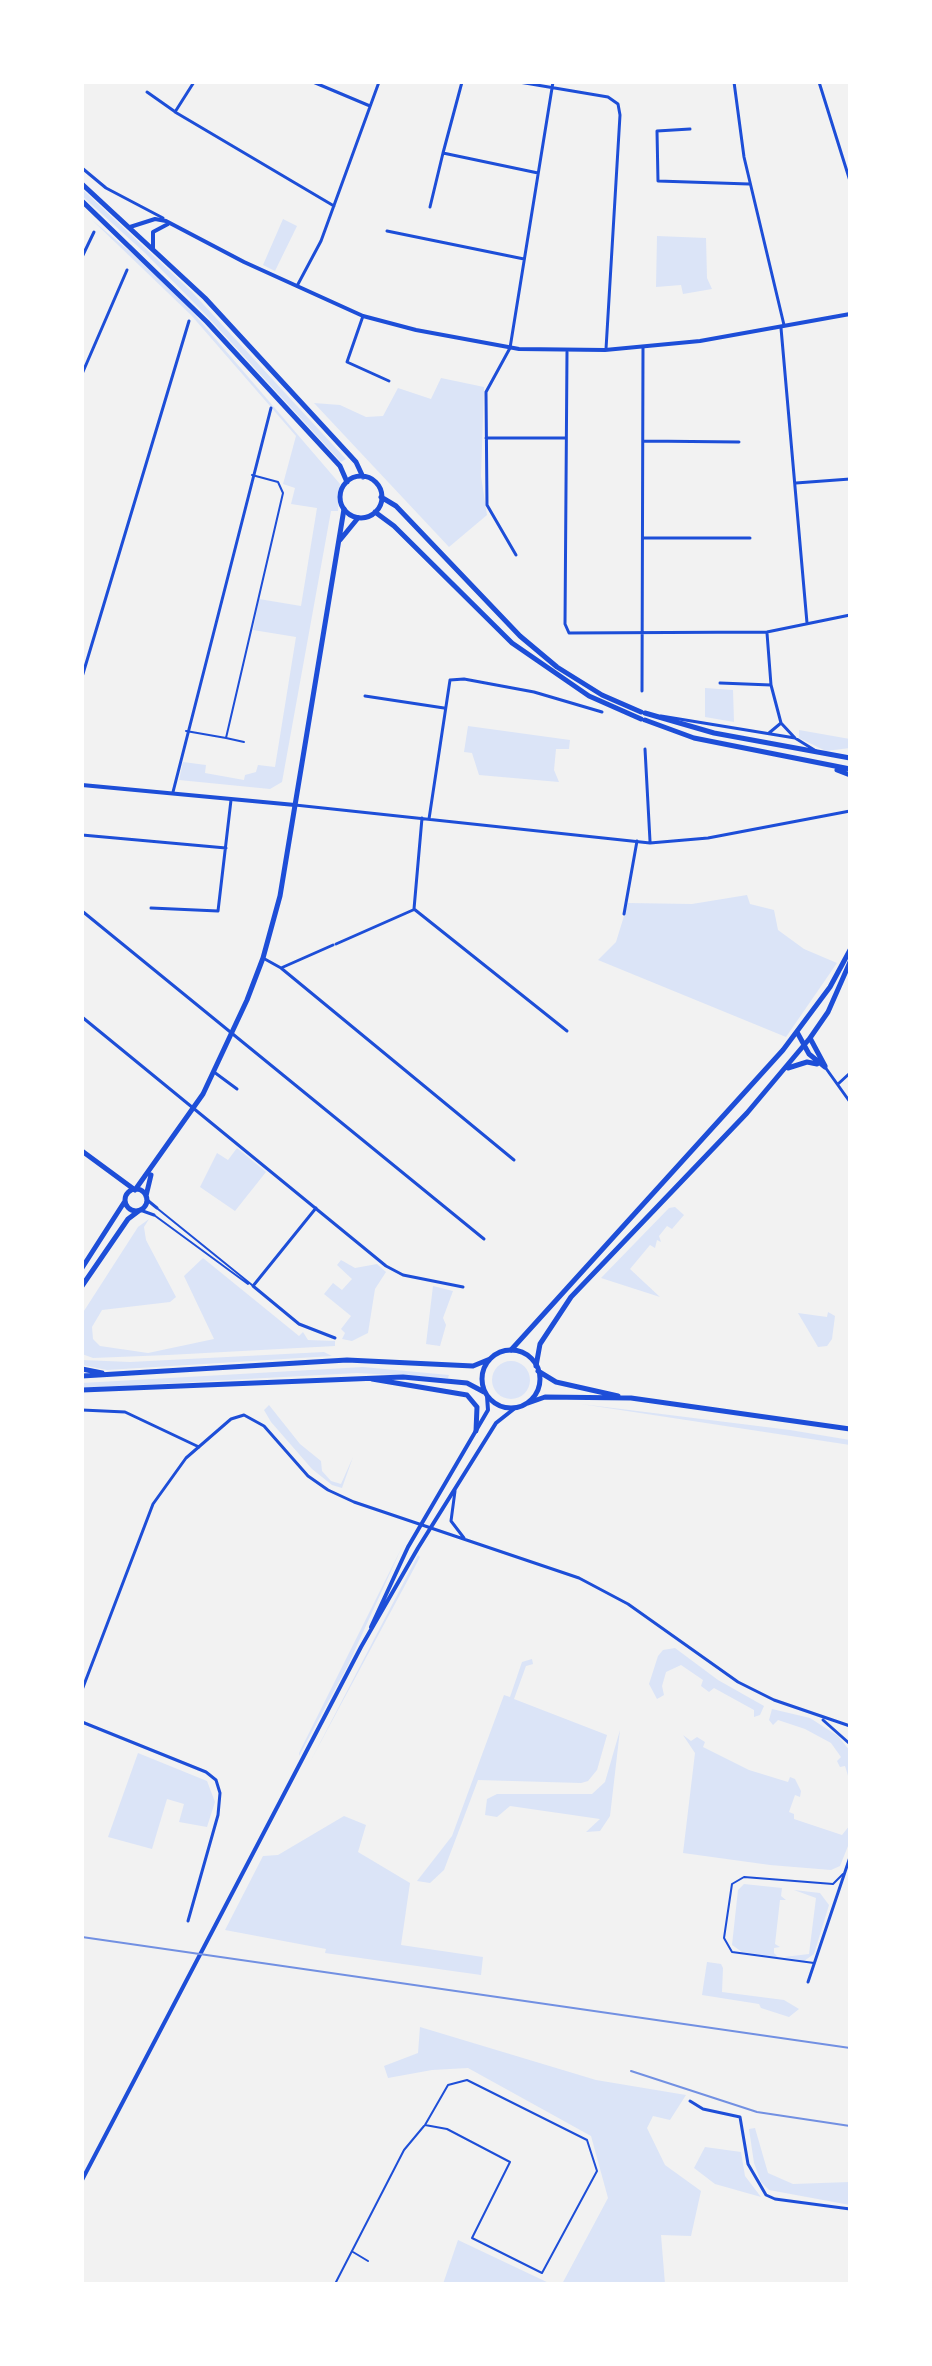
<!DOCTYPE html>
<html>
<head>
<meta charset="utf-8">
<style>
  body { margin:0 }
  #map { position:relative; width:932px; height:2366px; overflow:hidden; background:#f2f2f2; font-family:"DM Sans",sans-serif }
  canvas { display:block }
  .frame { position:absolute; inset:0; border:84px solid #fff; pointer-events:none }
</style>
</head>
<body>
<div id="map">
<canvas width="932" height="2366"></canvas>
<div class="frame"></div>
</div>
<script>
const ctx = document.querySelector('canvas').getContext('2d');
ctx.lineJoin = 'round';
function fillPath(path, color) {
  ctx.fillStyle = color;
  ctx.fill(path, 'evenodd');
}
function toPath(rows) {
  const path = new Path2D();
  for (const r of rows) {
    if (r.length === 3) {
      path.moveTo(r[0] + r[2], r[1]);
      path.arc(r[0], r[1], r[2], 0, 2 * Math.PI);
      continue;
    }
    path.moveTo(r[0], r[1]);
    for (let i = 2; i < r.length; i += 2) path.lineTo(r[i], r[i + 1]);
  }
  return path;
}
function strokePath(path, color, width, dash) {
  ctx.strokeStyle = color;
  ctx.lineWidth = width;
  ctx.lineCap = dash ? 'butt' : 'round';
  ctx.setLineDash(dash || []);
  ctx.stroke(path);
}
const green = toPath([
  [82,189,192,292,346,459,341,462,207,316,145,253,82,196],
  [283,219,297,226,275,271,263,265],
  [92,220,151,269,195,315,340,484,338,511,331,511,282,782,270,789,179,780,183,762,206,765,205,773,244,780,245,775,256,772,258,765,275,767,296,637,253,630,259,599,301,606,317,508,291,504,295,488,283,484,296,436,191,315],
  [657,236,706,238,707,278,712,289,683,294,681,285,656,287],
  [441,378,484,387,481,476,487,515,449,547,314,403,340,405,366,417,383,416,398,388,431,399],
  [705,688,733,690,734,722,705,717],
  [468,726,570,740,569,749,556,749,554,770,559,782,479,775,472,753,464,752],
  [799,730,850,739,850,748,826,751,799,738],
  [747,895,750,904,774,910,778,930,804,949,837,963,786,1037,598,960,616,942,628,903,692,904],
  [237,1148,266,1172,235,1211,200,1187,217,1153,228,1160],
  [675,1207,684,1215,672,1229,667,1226,659,1236,661,1242,657,1240,655,1248,650,1245,630,1269,660,1297,601,1278,669,1208],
  [149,1219,144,1227,146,1240,176,1297,170,1302,102,1310,92,1327,93,1339,100,1346,148,1353,214,1339,184,1276,203,1258,299,1336,303,1332,308,1340,335,1341,335,1346,168,1355,93,1358,82,1354,82,1314,138,1227],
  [341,1260,355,1268,377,1264,386,1272,375,1289,368,1333,352,1341,342,1339,345,1333,341,1329,351,1316,324,1294,333,1283,342,1290,352,1279,337,1265],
  [433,1286,453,1291,443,1318,446,1325,440,1346,426,1344],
  [828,1312,835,1316,832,1339,827,1346,818,1347,798,1313,827,1317],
  [324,1352,332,1356,107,1370,82,1365,82,1360,130,1362],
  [511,1380,19],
  [363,1367,449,1375,448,1378,357,1373,82,1388,82,1383],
  [581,1404,790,1430,850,1440,850,1445],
  [269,1405,300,1444,321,1461,322,1471,331,1481,341,1484,353,1457,342,1488,332,1485,312,1469,271,1422,264,1410],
  [402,1547,348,1665,299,1756,299,1753],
  [418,1555,420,1557,410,1576,310,1762],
  [675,1648,718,1680,764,1706,760,1715,754,1717,754,1710,714,1688,709,1692,701,1686,703,1680,681,1665,666,1672,662,1686,664,1695,657,1699,649,1684,658,1656,663,1650],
  [532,1659,533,1664,526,1666,514,1699,607,1735,597,1770,588,1781,581,1783,478,1780,444,1870,430,1883,417,1881,452,1836,504,1695,510,1697,522,1662],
  [772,1709,810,1718,838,1736,850,1751,850,1782,845,1766,840,1767,837,1761,841,1757,831,1743,805,1729,778,1720,773,1725,769,1720],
  [620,1730,610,1816,600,1831,586,1832,600,1819,510,1806,497,1817,485,1815,487,1799,497,1794,592,1794,605,1782],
  [683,1735,691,1741,697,1737,705,1742,703,1747,749,1770,788,1782,790,1777,795,1779,801,1791,800,1797,795,1795,789,1812,794,1814,794,1819,842,1835,850,1825,850,1841,840,1866,831,1870,770,1865,683,1853,695,1753],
  [138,1753,207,1781,215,1802,207,1827,179,1822,184,1804,167,1799,152,1849,108,1837],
  [344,1816,366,1825,358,1852,410,1883,401,1945,483,1957,481,1975,325,1953,326,1949,225,1930,263,1856,278,1855],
  [744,1884,782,1888,781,1896,786,1900,780,1900,775,1944,780,1947,774,1948,774,1953,778,1957,742,1952,732,1945,738,1890],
  [794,1890,820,1893,829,1905,814,1954,804,1961,784,1957,809,1954,816,1898],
  [707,1962,721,1964,723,1968,722,1992,784,2000,799,2009,789,2017,761,2008,759,2004,702,1995],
  [420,2027,596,2080,686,2095,670,2120,653,2116,647,2128,665,2165,701,2191,691,2236,661,2235,665,2284,562,2284,608,2198,591,2136,468,2068,432,2070,388,2078,384,2066,418,2053],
  [755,2128,768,2173,793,2184,850,2182,850,2205,769,2190,761,2182,754,2163,749,2129],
  [705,2147,741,2152,745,2176,761,2197,715,2184,694,2168],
  [458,2240,551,2284,443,2284]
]);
const service = toPath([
  [186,731,226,738,283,493,278,482,252,475],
  [226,738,244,742],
  [158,1209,252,1285],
  [154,1215,248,1284],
  [814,1963,732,1952,724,1938,732,1884,744,1877,833,1884,843,1874],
  [467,2080,587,2140,597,2171,542,2273,472,2238,510,2162,447,2129,425,2125,448,2085,467,2080],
  [353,2252,368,2261],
  [335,2284,404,2150,424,2126]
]);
const minor = toPath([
  [194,82,175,112,334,206],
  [313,82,370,106],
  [462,82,443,153,538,173],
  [519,82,608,97,618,104,620,115,606,349],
  [734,82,744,157,784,325],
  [819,82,850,181],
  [147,92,174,111],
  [690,129,657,131,658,181,749,184],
  [82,168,106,188,163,218],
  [430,207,443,153],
  [387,231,524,259],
  [82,257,94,232],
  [297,286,321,241,379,82],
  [363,316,347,362,389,381],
  [781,328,807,623],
  [567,352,565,624,569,633,767,632,850,615],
  [82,374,127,270],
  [486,438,566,438],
  [644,441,739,442],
  [796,483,850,479],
  [644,538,750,538],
  [516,555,487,505,486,392,510,348,553,82],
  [767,633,771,685,781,723,795,738,816,751],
  [82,677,189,321],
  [720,683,771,685],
  [642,691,643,347],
  [365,696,444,708],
  [661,716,795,738],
  [769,733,781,723],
  [645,749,650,841],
  [173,792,271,408],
  [295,805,650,843,708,838,850,811],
  [422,818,414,909,567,1031],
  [429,819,450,680,464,679,534,692,602,712],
  [82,835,226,848],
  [151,908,218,911,231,800],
  [82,911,484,1239],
  [624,914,637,841],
  [336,944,413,910],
  [263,958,281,968,514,1160],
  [281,968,333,945],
  [82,1017,386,1266,403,1275,463,1287],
  [825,1067,850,1102],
  [214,1072,237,1089],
  [838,1084,850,1073],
  [146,1199,157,1208],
  [316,1208,253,1286,299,1324,335,1338],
  [140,1210,154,1215],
  [82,1410,125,1412,199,1447],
  [455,1491,451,1521,464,1538],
  [82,1690,153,1504,186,1458,231,1419,244,1415,264,1426,308,1476,328,1490,354,1502,579,1578,628,1604,738,1682,774,1700,850,1726],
  [823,1720,850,1744],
  [82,1722,206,1772,216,1780,220,1793,218,1815,188,1921],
  [808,1982,850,1857],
  [690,2101,703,2109,740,2117,748,2164,766,2195,775,2199,850,2209]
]);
const tertiary = toPath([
  [130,227,155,219,166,221,244,262,363,316,416,330,519,349,605,350,700,341,850,314],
  [153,248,153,232,168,224],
  [82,785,295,805],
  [371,1627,408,1547,488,1410,487,1396],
  [82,2180,361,1647,418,1548,496,1423,515,1408]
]);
const secondary = toPath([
  [340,540,358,518],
  [797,1032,809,1054,825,1067],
  [810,1038,825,1066],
  [788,1068,807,1062,817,1064],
  [82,1151,135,1190,203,1094,247,1000,263,958,280,896,344,509],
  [136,1200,11],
  [146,1196,151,1175],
  [82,1268,125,1201],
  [82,1286,128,1219,140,1210],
  [511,1350,783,1050,830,987,850,950],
  [536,1366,540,1344,571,1297,747,1113,810,1038,828,1012,850,962]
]);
const primary = toPath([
  [82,184,205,298,356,462,363,477],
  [82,201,207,322,340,466,347,482],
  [361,497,21],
  [381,497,396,506,520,636,557,667,602,695,641,712],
  [375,512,394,526,512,643,589,696,641,719],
  [645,713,714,733,850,758],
  [645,720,694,738,850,769],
  [837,770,850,775],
  [511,1379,29],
  [82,1369,102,1373],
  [538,1371,556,1382,618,1396],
  [82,1376,347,1360,473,1366,490,1359],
  [372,1379,467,1395,477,1407,476,1431],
  [82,1390,403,1377,467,1383,484,1392],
  [528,1403,545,1397,631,1398,850,1429]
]);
const rail = toPath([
  [82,1937,850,2048],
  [631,2071,757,2112,850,2126]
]);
fillPath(green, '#dbe4f7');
strokePath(service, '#1d4ed8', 2);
strokePath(minor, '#1d4ed8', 3);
strokePath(tertiary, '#1d4ed8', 4);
strokePath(secondary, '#1d4ed8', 5);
strokePath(primary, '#1d4ed8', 5);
strokePath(rail, '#7290e2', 2);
</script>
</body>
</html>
